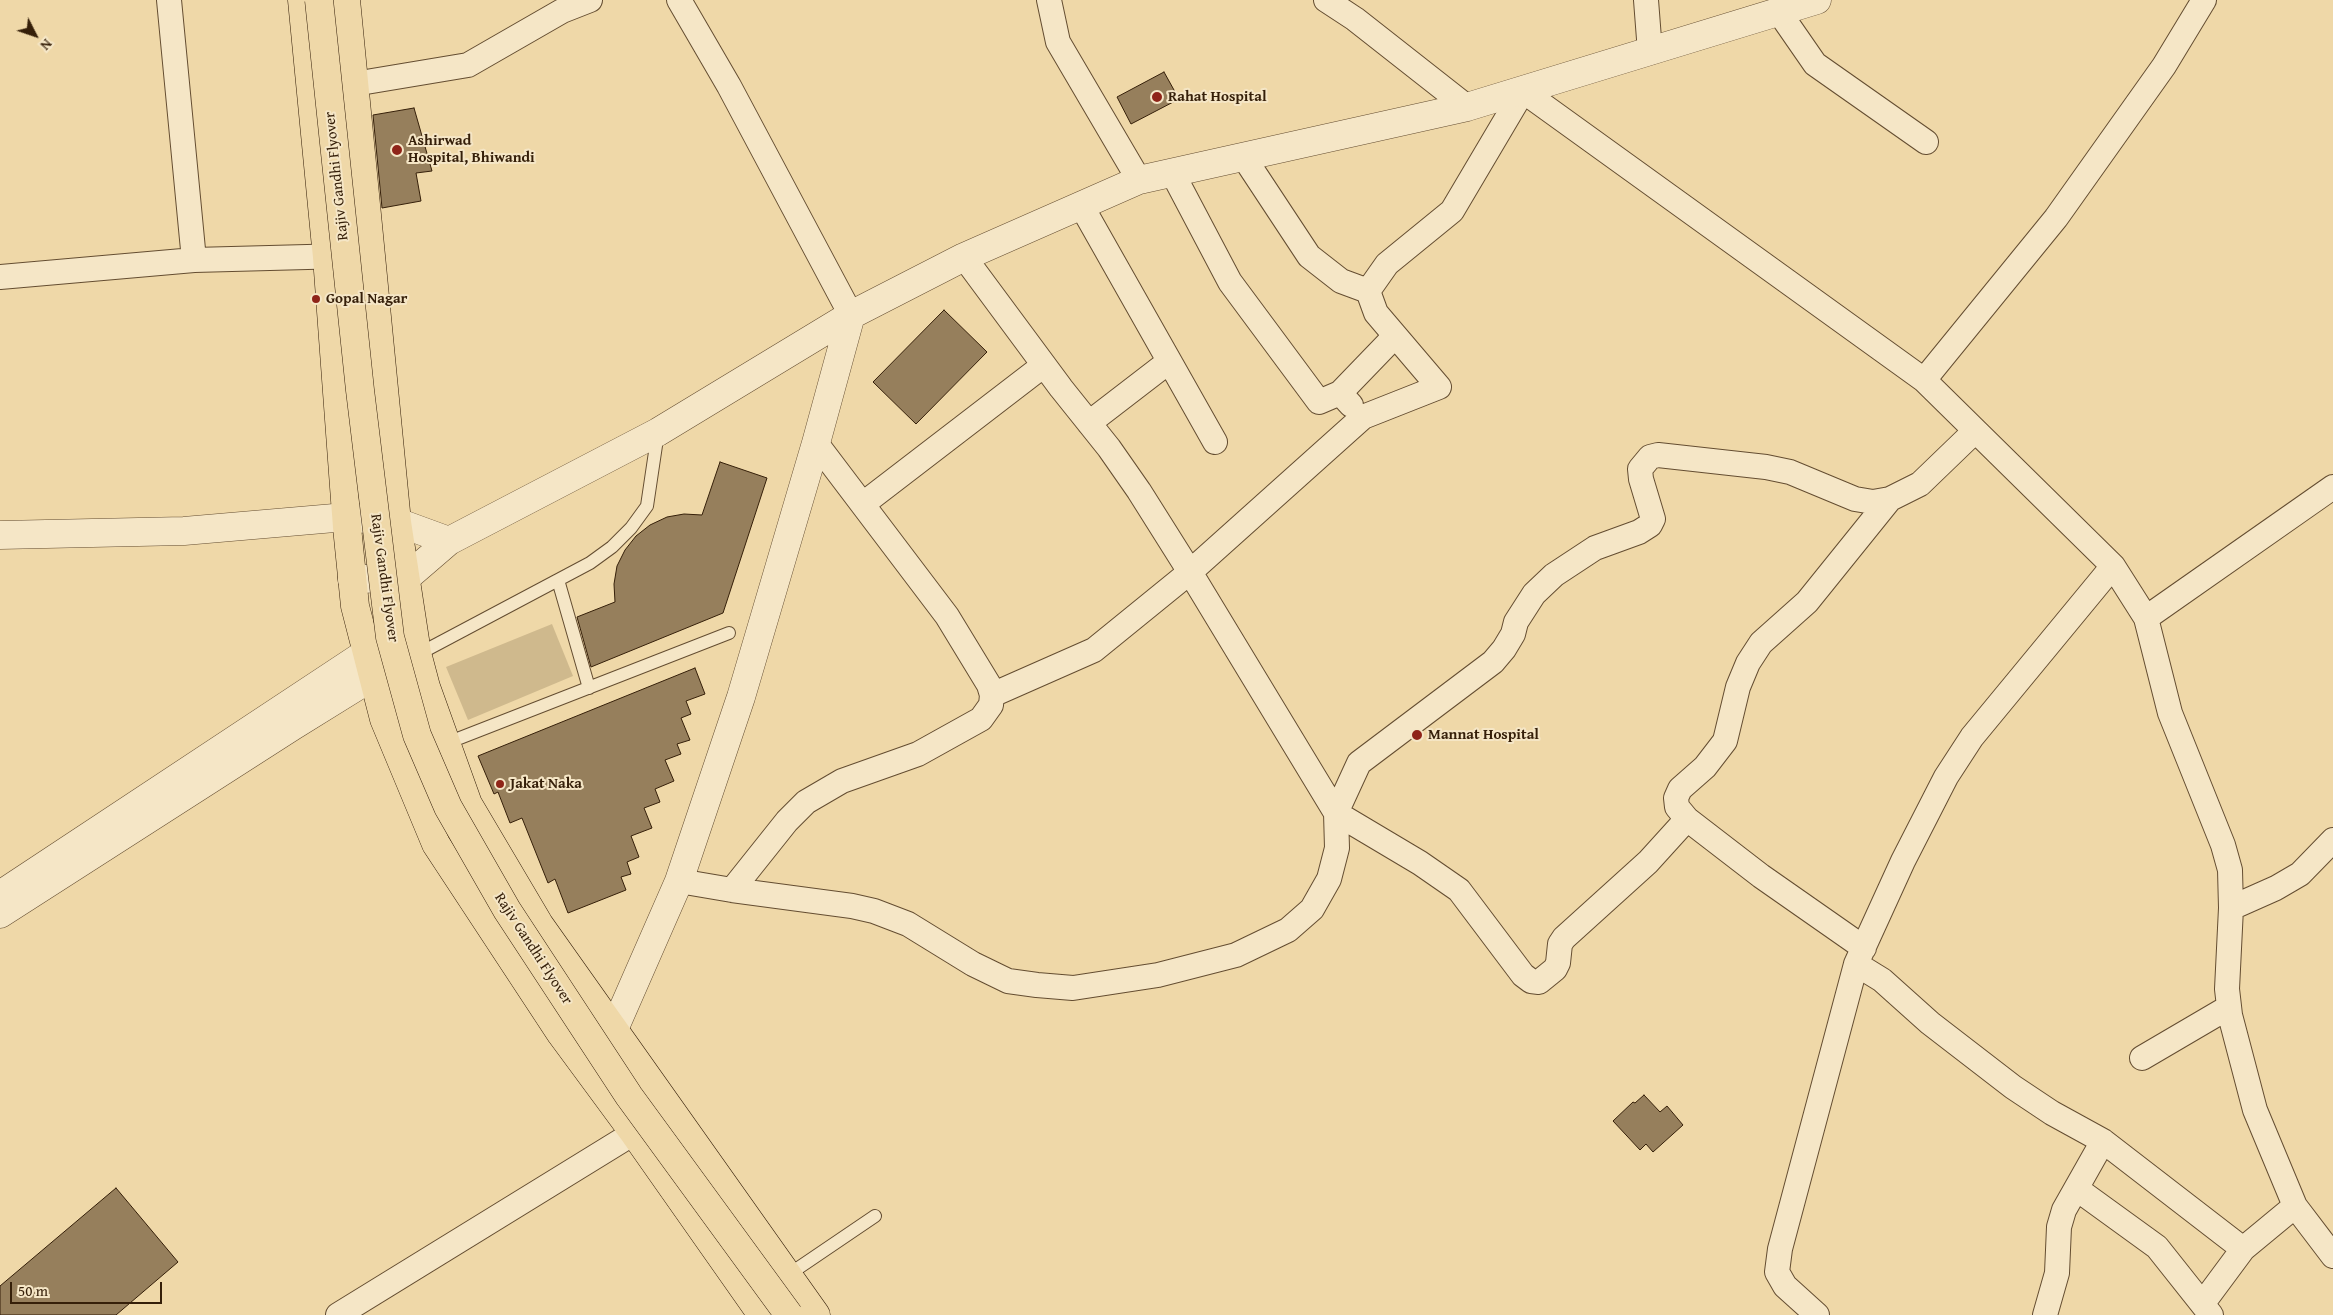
<!DOCTYPE html>
<html>
<head>
<meta charset="utf-8">
<style>
  body { margin:0 }
  #map { position:relative; width:2333px; height:1315px; overflow:hidden; background:#efd8a8; font-family:"Gentium Book Plus",serif }
  canvas { display:block }
  .north { position:absolute; left:10px; top:10px; width:50px; height:50px; -webkit-text-stroke:4px #f5e6c6; paint-order:stroke; rotate:131deg; font-size:14px; font-weight:700; line-height:20px; text-align:center; color:#351f09 }
  .north::after { content:''; display:block; margin:auto; width:18px; height:22px; background:#351f09; clip-path:polygon(50% 0,100% 100%,50% 72%,0 100%) }
  .scale { position:absolute; left:10px; top:1282px; width:152px; height:22px; box-sizing:border-box; border:2px solid #351f09; border-top:0; padding-left:6px; font-size:15px; line-height:18px; white-space:nowrap; color:#351f09; -webkit-text-stroke:4px #f5e6c6; paint-order:stroke }
</style>
</head>
<body>
<div id="map">
<canvas width="2333" height="1315"></canvas>
<div class="north">N</div>
<div class="scale">50 m</div>
</div>
<script>
const ctx = document.querySelector('canvas').getContext('2d');
ctx.lineJoin = 'round';
function fillPath(path, color) {
  ctx.fillStyle = color;
  ctx.fill(path, 'evenodd');
}
function toPath(rows) {
  const path = new Path2D();
  for (const r of rows) {
    path.moveTo(r[0], r[1]);
    for (let i = 2; i < r.length; i += 2) path.lineTo(r[i], r[i + 1]);
  }
  return path;
}
function strokePath(path, color, width, dash) {
  ctx.strokeStyle = color;
  ctx.lineWidth = width;
  ctx.lineCap = dash ? 'butt' : 'round';
  ctx.setLineDash(dash || []);
  ctx.stroke(path);
}
function write(font, color, halo, rows, align = 'center') {
  ctx.font = font + ' "Gentium Book Plus",serif';
  ctx.lineWidth = 4;
  ctx.setLineDash([]);
  ctx.textBaseline = 'middle';
  ctx.strokeStyle = halo;
  ctx.fillStyle = color;
  for (const [text, x, y, turn = 0] of rows) {
    ctx.save();
    ctx.translate(x, y);
    ctx.rotate((+turn || 0) * Math.PI / 180);
    ctx.textAlign = isNaN(turn) ? turn : align;
    if (halo) ctx.strokeText(text, 0, 0);
    ctx.fillText(text, 0, 0);
    ctx.restore();
  }
}
const green = toPath([
  [552,624,573,676,468,720,446,667]
]);
const building = toPath([
  [1164,72,1179,99,1131,124,1117,97,1164,72],
  [414,108,432,171,416,173,421,201,382,208,373,115,414,108],
  [944,310,987,352,916,424,873,382,944,310],
  [720,462,767,478,723,613,591,667,577,617,615,602,614,584,617,566,625,550,636,536,650,525,667,517,684,514,702,515,720,462],
  [695,668,705,694,686,701,691,714,681,718,690,740,677,744,681,754,665,760,674,781,655,789,660,802,644,808,652,828,631,836,639,857,627,862,631,874,621,877,626,890,568,913,555,879,548,883,522,818,510,823,498,792,494,794,478,756,695,668],
  [1644,1095,1660,1112,1667,1106,1683,1125,1653,1152,1646,1144,1640,1150,1613,1121,1633,1102,1635,1103,1644,1095],
  [116,1188,178,1262,116,1315,0,1315,0,1286,116,1188]
]);
const service = toPath([
  [558,580,589,688],
  [428,649,590,563,612,547,631,528,647,506,658,432],
  [447,743,729,633],
  [788,1275,875,1216]
]);
const minor = toPath([
  [169,0,194,260],
  [679,0,729,86,851,315],
  [1049,0,1058,42,1139,180],
  [1326,0,1355,19,1467,107],
  [1646,0,1650,52],
  [1779,12,1815,64,1926,142],
  [337,84,354,84,468,65,562,11,590,0],
  [1243,156,1309,256,1341,281,1368,291],
  [1172,172,1230,282,1319,402,1340,393],
  [1081,205,1167,357,1167,363,1089,423],
  [964,257,1061,388,1109,448,1139,491,1190,572,1336,813,1420,863,1459,890,1523,975,1531,981,1539,982,1555,969,1558,963,1560,944,1564,938,1648,862,1687,819],
  [0,277,194,260,345,256],
  [1167,357,1215,442],
  [1924,380,2056,218,2164,66,2204,0],
  [1351,405,1340,393,1395,336],
  [863,504,1044,365],
  [2146,618,2333,487],
  [992,695,1094,650,1190,572,1363,417,1439,387,1376,313,1368,291,1387,264,1452,211,1523,91,1924,380,2113,566,2146,618,2170,713,2223,845,2230,870,2231,908,2227,989,2230,1015,2255,1110,2295,1206,2333,1256],
  [679,881,732,890,852,906,874,911,908,924,973,964,1008,981,1037,985,1073,988,1158,975,1236,955,1288,930,1312,909,1329,879,1337,848,1336,813,1359,763,1493,662,1504,649,1513,634,1516,622,1534,594,1554,575,1595,548,1639,532,1650,525,1653,519,1641,479,1640,469,1650,457,1658,455,1766,467,1790,472,1855,499,1873,502,1890,499,1920,484,1975,431],
  [732,890,787,821,806,802,842,781,918,754,981,719,991,705,992,695,989,685,947,616,816,443],
  [2231,908,2276,888,2300,874,2333,840],
  [1864,948,1761,876,1687,819,1677,807,1676,798,1680,789,1705,767,1725,741,1738,687,1748,663,1761,643,1807,602,1890,499],
  [1856,964,1882,980,1930,1023,2013,1087,2052,1113,2103,1141,2243,1249],
  [2142,1058,2229,1007],
  [2077,1189,2157,1247,2211,1315],
  [2203,1303,2243,1249,2295,1206],
  [338,1315,650,1123],
  [1817,1315,1785,1286,1777,1272,1780,1249,1856,964,1903,861,1946,777,1972,737,2113,566],
  [2045,1315,2057,1273,2059,1227,2064,1210,2103,1141]
]);
const tertiary = toPath([
  [0,535,184,531,346,517,397,522,449,541],
  [352,579,406,578,449,541,658,432,851,315,964,257,1139,180,1467,107,1817,0],
  [0,895,366,653,390,649],
  [0,914,293,726,372,677,395,667],
  [605,1050,679,881,741,697,816,443,851,315]
]);
const trunk = toPath([
  [302,0,327,257,347,527,355,606,384,719,436,844,561,1034,634,1133,762,1315],
  [346,0,397,522,417,653,426,687,468,804,539,924,816,1315]
]);
const trunkBridge = toPath([
  [319,0,360,390,390,637,417,735,448,807,507,910,629,1096,789,1315]
]);
const markers = [
  [1157,97,6,"#8f2418"],
  [397,150,6,"#8f2418"],
  [316,299,5,"#8f2418"],
  [1417,735,6,"#8f2418"],
  [500,784,5,"#8f2418"]
];
const poiNames = [
  ["Rahat Hospital",1168,97],
  ["Ashirwad",408,141],
  ["Hospital, Bhiwandi",408,158],
  ["Gopal Nagar",326,299],
  ["Mannat Hospital",1428,735],
  ["Jakat Naka",510,784]
];
const streetNames = [
  ["Rajiv Gandhi Flyover",337,176,-96],
  ["Rajiv Gandhi Flyover",384,578,82],
  ["Rajiv Gandhi Flyover",533,949,57]
];
fillPath(green, '#cfb98d');
fillPath(building, '#967f5c');
strokePath(building, '#351f09', 1);
strokePath(service, '#644d31', 14);
strokePath(minor, '#644d31', 26);
strokePath(tertiary, '#644d31', 29);
strokePath(trunk, '#351f09', 29);
strokePath(service, '#f5e6c6', 12);
strokePath(minor, '#f5e6c6', 24);
strokePath(tertiary, '#f5e6c6', 28);
strokePath(trunk, '#efd8a8', 28);
strokePath(trunkBridge, '#351f09', 29, []);
strokePath(trunkBridge, '#efd8a8', 28);
for (const [x, y, r, color] of markers) {
  const dot = new Path2D();
  dot.arc(x, y, r, 0, 2 * Math.PI);
  ctx.fillStyle = color;
  ctx.fill(dot);
  strokePath(dot, '#f5e6c6', 2);
}
write('bold 15px', '#351f09', '#f5e6c6', poiNames, 'left');
write('15px', '#351f09', '#f5e6c6', streetNames);
</script>
</body>
</html>
